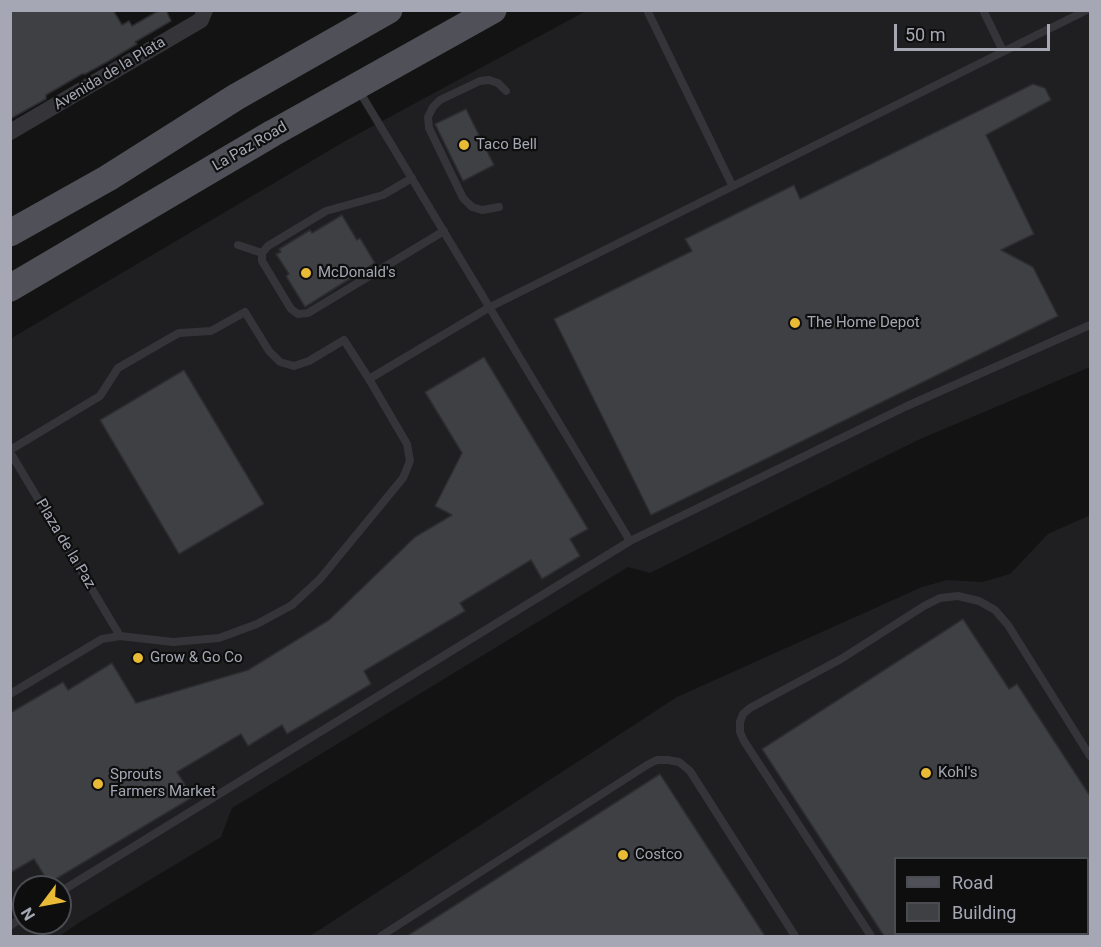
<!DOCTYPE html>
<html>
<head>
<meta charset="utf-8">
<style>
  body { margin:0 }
  #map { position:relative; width:1101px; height:947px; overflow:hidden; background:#131314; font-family:Roboto,sans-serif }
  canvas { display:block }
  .frame { position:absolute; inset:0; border:12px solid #a5a8b4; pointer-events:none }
  .legend { position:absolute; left:894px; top:857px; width:195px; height:78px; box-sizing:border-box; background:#0e0e0f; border:2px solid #4a4c51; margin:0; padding:8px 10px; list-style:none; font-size:18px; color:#a5a8b4 }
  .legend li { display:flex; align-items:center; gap:12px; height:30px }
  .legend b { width:30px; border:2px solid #4a4c51 }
  .north { position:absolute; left:12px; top:875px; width:60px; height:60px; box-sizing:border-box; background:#0e0e0f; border:2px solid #4a4c51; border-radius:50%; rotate:238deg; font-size:16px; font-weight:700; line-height:24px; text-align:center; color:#a5a8b4 }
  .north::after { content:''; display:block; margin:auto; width:21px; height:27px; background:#e9ba35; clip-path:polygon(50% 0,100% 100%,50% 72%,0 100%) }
  .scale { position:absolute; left:894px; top:24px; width:156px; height:27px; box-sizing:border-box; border:3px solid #a5a8b4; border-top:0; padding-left:8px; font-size:18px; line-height:21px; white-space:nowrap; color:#a5a8b4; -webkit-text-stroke:4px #0e0e0f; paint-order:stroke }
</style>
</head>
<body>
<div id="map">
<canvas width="1101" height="947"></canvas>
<div class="frame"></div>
<ul class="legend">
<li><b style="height:8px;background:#505158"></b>Road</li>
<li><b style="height:16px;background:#3f4044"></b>Building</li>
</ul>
<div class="north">N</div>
<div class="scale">50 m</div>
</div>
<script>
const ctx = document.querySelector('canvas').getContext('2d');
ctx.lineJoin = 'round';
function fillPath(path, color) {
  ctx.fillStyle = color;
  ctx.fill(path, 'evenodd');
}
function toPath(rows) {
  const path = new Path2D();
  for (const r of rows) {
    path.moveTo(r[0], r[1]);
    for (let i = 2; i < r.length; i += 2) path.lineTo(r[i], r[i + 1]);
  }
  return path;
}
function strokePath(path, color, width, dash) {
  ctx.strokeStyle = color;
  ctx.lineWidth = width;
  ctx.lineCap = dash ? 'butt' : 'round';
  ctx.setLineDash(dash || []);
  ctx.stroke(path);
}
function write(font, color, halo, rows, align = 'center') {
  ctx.font = font + ' Roboto,sans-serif';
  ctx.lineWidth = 4.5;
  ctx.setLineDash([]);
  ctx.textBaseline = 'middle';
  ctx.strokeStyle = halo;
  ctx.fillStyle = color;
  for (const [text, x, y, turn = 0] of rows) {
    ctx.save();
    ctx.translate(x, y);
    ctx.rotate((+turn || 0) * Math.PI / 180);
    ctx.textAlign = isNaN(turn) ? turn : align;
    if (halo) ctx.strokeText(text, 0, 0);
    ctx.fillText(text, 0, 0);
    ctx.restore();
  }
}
const built = toPath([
  [586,11,1090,11,1090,367,918,440,650,573,628,567,232,808,221,837,80,922,60,936,11,936,10,339,347,140],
  [24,887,60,887,60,923,24,923],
  [1090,515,1090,936,310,936,677,697,922,587,947,580,982,582,1010,574,1048,534],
  [896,858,1088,858,1088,934,896,934]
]);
const building = toPath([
  [10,10,113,10,122,25,129,21,132,26,160,10,166,10,171,21,135,42,137,44,107,62,85,74,82,74,46,95,46,99,10,119,10,10],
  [1033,84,1045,88,1051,100,986,135,1034,234,1001,250,1033,267,1058,316,651,515,554,319,692,251,685,239,794,185,800,199,1033,84],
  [466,109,494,165,463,181,435,124,466,109],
  [342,215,357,240,360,238,375,263,305,307,286,276,289,274,276,254,281,252,279,249,310,230,312,233,342,215],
  [484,357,588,529,570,539,580,556,542,579,531,560,460,603,465,611,364,671,371,684,287,734,282,725,248,746,241,734,177,772,193,797,49,883,34,859,10,873,10,713,63,682,68,690,112,663,136,703,248,670,329,620,415,537,452,515,435,506,462,453,425,392,484,357],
  [184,370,264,504,179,554,100,420,184,370],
  [963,619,1009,689,1017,684,1090,796,1090,858,896,858,896,936,884,936,762,749,963,619],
  [660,774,765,936,407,936,660,774]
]);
const service = toPath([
  [647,10,732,185],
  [983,10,1003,51],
  [358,89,630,541],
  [412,178,383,195,326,211,268,246,262,253,262,261,291,309,298,314,308,313,444,231],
  [499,207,482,210,472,207,463,198,429,128,428,117,433,107,440,100,480,81,489,80,498,83,506,91],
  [238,245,262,253],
  [10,450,100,396,118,368,163,342,179,333,211,331,245,312,269,351,280,362,294,366,309,361,344,340,369,379],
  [10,452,120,636],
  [10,694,102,639,120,636,173,642,219,638,257,624,292,605,320,579,403,478,410,461,407,444,369,379,490,307,1087,10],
  [60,892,630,541,907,406,1090,325],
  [10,926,24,916],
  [381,936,647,765,657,760,668,760,679,762,690,771,795,936],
  [871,936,744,741,740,732,740,722,743,714,750,708,841,659,924,606,940,598,958,596,979,601,995,610,1008,625,1090,756]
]);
const minor = toPath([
  [10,132,201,20,205,10]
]);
const primary = toPath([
  [10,233,108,178,236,97,389,10],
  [10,288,273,133,493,10]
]);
const markers = [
  [464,145,6,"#e9ba35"],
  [306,273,6,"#e9ba35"],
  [795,323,6,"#e9ba35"],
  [138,658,6,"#e9ba35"],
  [926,773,6,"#e9ba35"],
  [98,784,6,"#e9ba35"],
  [623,855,6,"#e9ba35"]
];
const streetNames = [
  ["Avenida de la Plata",110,74,-31],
  ["La Paz Road",250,147,-30],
  ["Plaza de la Paz",65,544,59]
];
const poiNames = [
  ["Taco Bell",476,145],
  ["McDonald's",318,273],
  ["The Home Depot",807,323],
  ["Grow & Go Co",150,658],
  ["Kohl's",938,773],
  ["Sprouts",110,775],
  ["Farmers Market",110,792],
  ["Costco",635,855]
];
fillPath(built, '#1f1f21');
fillPath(building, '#3f4044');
strokePath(building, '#2d2d30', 1.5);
strokePath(service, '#343439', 8);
strokePath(minor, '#343439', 16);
strokePath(primary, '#505158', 27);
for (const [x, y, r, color] of markers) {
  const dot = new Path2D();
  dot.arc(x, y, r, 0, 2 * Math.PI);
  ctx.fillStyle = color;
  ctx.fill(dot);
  strokePath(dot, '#0e0e0f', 2);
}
write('15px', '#a5a8b4', '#0e0e0f', streetNames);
write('15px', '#a5a8b4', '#0e0e0f', poiNames, 'left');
</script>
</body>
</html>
